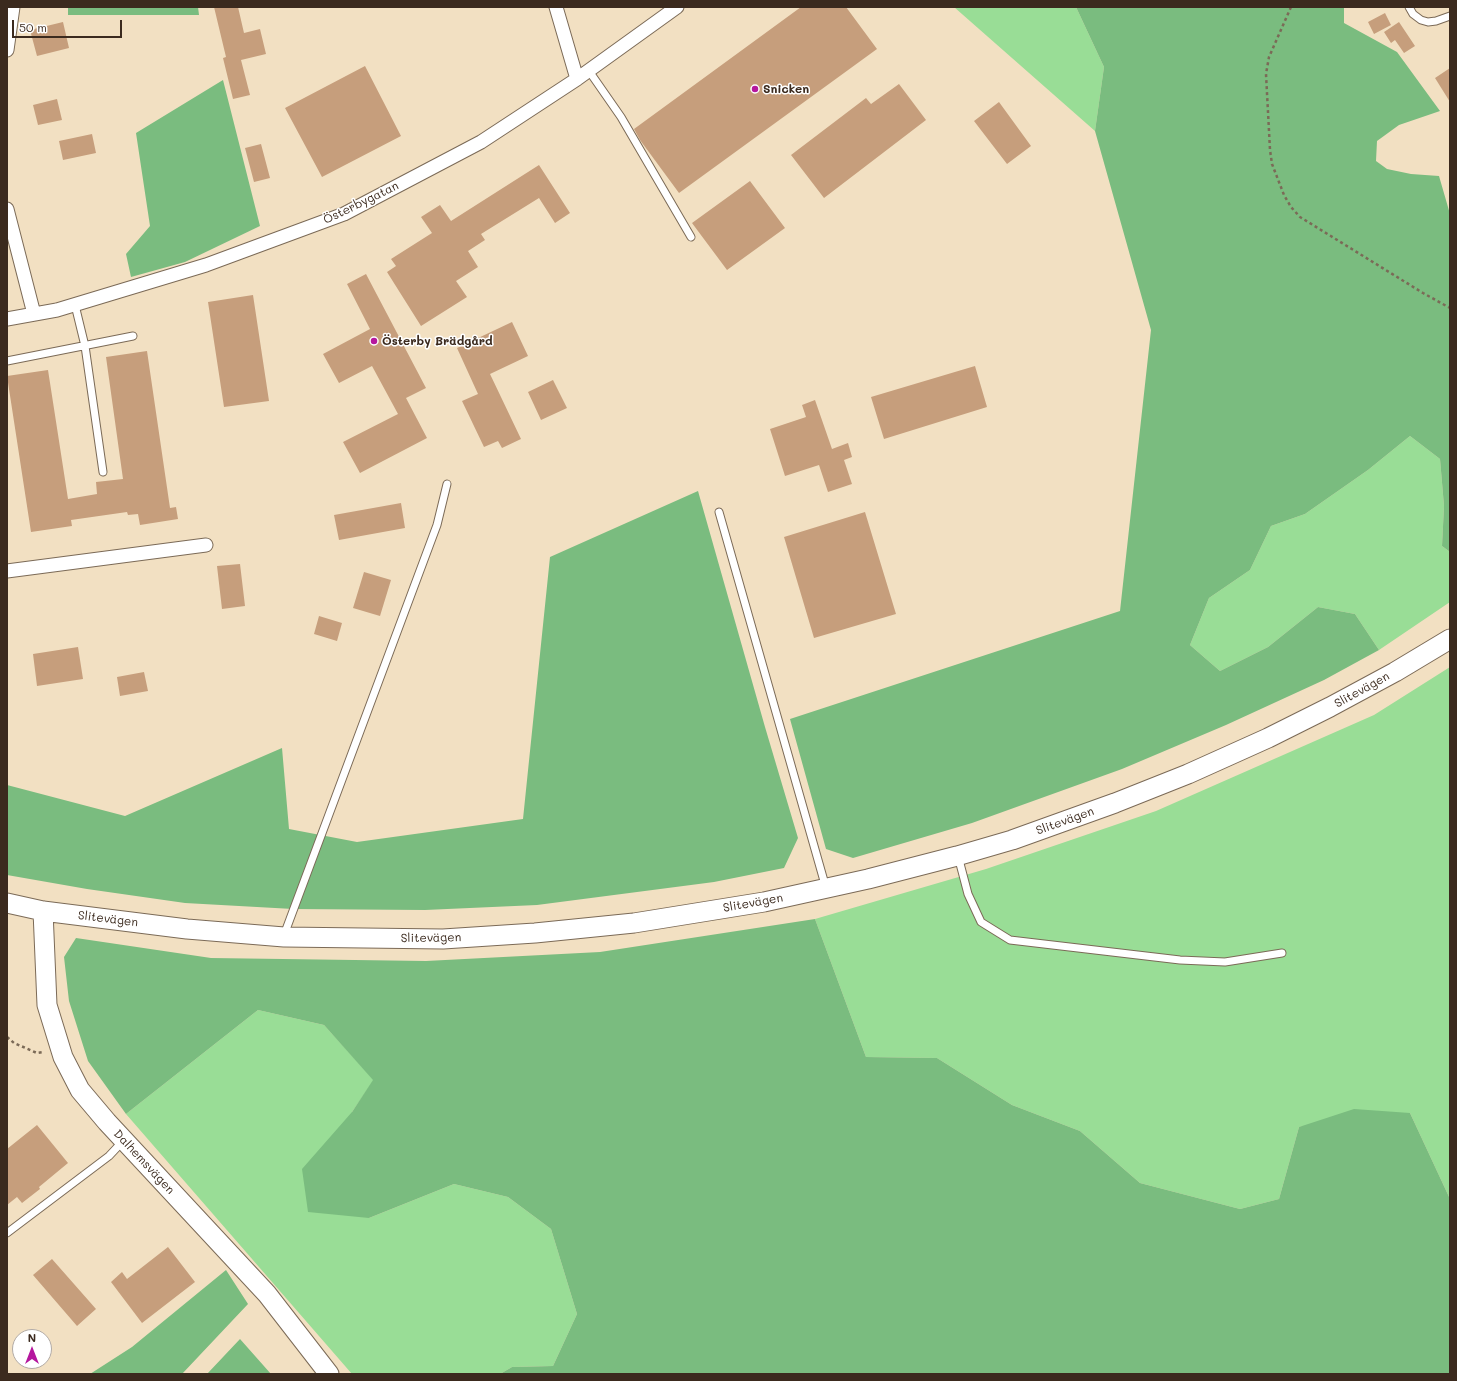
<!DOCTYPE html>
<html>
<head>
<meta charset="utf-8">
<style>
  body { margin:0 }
  #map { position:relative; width:1457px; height:1381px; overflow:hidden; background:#f2e0c2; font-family:Mali,sans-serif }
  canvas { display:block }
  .frame { position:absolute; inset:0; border:8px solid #3b2a1e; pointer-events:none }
  .north { position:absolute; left:12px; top:1329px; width:40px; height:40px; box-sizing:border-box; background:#fff; border:1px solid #b1aaa5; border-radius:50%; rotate:0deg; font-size:11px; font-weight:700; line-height:16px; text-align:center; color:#3b2a1e }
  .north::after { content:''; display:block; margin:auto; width:14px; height:18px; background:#b5179e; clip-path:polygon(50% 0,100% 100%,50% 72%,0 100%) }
  .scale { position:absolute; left:12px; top:20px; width:110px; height:18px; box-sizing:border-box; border:2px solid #3b2a1e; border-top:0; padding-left:5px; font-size:12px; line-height:14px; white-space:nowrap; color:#3b2a1e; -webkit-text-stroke:3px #fff; paint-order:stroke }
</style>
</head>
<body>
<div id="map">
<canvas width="1457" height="1381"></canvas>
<div class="frame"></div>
<div class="north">N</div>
<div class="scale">50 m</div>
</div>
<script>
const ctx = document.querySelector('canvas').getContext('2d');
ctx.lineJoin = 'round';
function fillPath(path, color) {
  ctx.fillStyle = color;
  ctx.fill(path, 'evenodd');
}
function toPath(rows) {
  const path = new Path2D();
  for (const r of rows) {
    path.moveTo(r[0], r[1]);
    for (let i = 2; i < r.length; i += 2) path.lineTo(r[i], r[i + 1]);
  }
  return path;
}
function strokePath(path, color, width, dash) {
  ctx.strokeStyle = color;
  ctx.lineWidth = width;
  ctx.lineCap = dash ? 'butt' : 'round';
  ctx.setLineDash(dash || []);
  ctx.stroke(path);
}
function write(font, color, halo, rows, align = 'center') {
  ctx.font = font + ' Mali,sans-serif';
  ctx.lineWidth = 3;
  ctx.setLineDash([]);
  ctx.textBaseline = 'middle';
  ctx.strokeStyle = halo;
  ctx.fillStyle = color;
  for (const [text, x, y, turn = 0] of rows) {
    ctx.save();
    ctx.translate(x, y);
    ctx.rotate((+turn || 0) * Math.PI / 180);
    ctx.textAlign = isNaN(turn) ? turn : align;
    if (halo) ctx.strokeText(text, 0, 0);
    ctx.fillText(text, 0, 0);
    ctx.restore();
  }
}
const green = toPath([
  [954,7,1076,7,1104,67,1095,131],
  [1410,436,1440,459,1444,506,1442,546,1450,552,1450,602,1379,650,1355,614,1318,607,1268,647,1220,671,1190,645,1209,598,1250,570,1271,526,1305,514,1368,470],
  [1450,667,1450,1199,1410,1113,1299,1127,1279,1199,1240,1209,1140,1183,1080,1131,1012,1105,937,1058,866,1057,815,919,986,869,1156,811,1374,715],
  [258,1010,324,1025,374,1080,352,1112,369,1218,454,1184,508,1197,551,1229,577,1314,553,1366,512,1367,500,1374,352,1374,126,1114]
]);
const forest = toPath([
  [68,7,198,7,199,15,68,15],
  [1076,7,1344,7,1344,23,1397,52,1440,111,1399,125,1377,141,1376,161,1387,169,1411,174,1439,176,1450,214,1450,552,1442,546,1444,506,1440,459,1410,436,1368,470,1305,514,1271,526,1250,570,1209,598,1190,645,1220,671,1268,647,1318,607,1355,614,1379,650,1324,680,1226,725,1122,769,972,823,853,858,826,849,790,719,1120,611,1151,330,1095,131,1104,67],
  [223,80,260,226,185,262,131,277,126,254,150,226,136,133],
  [698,491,765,727,798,838,784,868,714,882,537,905,425,910,293,909,185,903,87,889,7,875,7,785,125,816,282,748,289,829,357,842,523,819,550,557],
  [815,919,866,1057,937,1058,1012,1105,1080,1131,1140,1183,1240,1209,1279,1199,1299,1127,1354,1109,1410,1113,1450,1199,1450,1374,500,1374,512,1367,553,1366,577,1314,551,1229,508,1197,454,1184,369,1218,308,1212,302,1169,352,1112,373,1080,324,1025,258,1010,126,1114,88,1061,69,1001,64,957,76,938,211,958,426,961,600,952],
  [226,1270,248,1304,182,1374,90,1374,132,1347],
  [240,1339,271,1374,207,1374]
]);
const building = toPath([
  [214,7,238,7,244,33,260,29,266,54,241,60,250,95,233,99,223,58,226,57],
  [801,7,846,7,877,49,679,193,640,140,634,129],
  [1385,13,1391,25,1374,34,1368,22],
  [63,22,69,48,37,56,30,30],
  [1399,22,1415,46,1404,53,1395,40,1391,43,1384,32],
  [365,66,401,136,322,177,285,108],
  [1450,68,1450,102,1435,78],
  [899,84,926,120,824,198,791,155,866,98,871,104],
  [57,99,62,120,38,125,33,105],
  [999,102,1031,146,1007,164,974,121],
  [92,134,96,153,63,160,59,141],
  [261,144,270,178,254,182,245,148],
  [539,165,570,213,555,223,539,198,481,234,485,240,468,251,478,267,456,281,467,297,421,326,387,272,396,266,391,259,432,233,421,217,440,205,451,221],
  [750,181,785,228,727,270,692,223],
  [366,274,426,388,406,398,427,438,360,473,343,442,398,414,372,366,339,383,323,354,370,329,347,284],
  [253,295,269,401,224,407,208,302],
  [512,322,528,356,490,374,521,439,502,448,498,441,484,447,462,401,478,394,457,348],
  [147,351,170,508,176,507,178,519,140,525,138,514,128,515,127,512,71,520,72,526,31,532,7,376,48,370,68,499,97,494,96,482,123,479,106,357],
  [975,366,987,407,884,439,871,397],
  [553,380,567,408,541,420,528,392],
  [815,400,832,449,848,443,852,457,844,460,852,484,828,492,819,465,785,476,770,429,806,417,802,405],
  [401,503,405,528,339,540,334,515],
  [865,512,896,614,814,638,784,537],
  [240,564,245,606,222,609,217,566],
  [364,572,391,580,380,616,353,608],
  [319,616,342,623,337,641,314,634],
  [78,647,83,679,37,686,33,654],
  [144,672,148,691,120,696,117,677],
  [37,1125,68,1163,39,1187,40,1189,22,1203,17,1197,7,1205,7,1149],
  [168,1247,195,1282,142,1323,111,1282,122,1272,127,1279],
  [52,1259,96,1309,77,1326,33,1275]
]);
const path = toPath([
  [1291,7,1269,57,1266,74,1270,150,1272,164,1284,195,1291,207,1300,217,1423,293,1450,308],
  [7,1037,14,1043,37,1053,44,1052]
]);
const lane = toPath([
  [1409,7,1413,14,1421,20,1428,22,1436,21,1450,16],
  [589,71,621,117,691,237],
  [75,305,85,346,103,472],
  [7,361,133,336],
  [719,512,826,888],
  [958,856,968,894,981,922,1010,940,1180,960,1225,962,1282,953],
  [284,935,437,525,447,484],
  [7,1233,109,1156,124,1140]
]);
const street = toPath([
  [556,7,577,79],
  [7,50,13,7],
  [7,209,34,314],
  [7,319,57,310,206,265,344,214,481,142,577,79,677,7],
  [7,571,206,545]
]);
const secondary = toPath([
  [7,903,43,911,187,929,284,937,443,939,535,933,634,923,764,902,868,879,957,856,1012,840,1115,803,1188,774,1268,738,1330,707,1395,672,1450,639],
  [43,911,47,1005,63,1057,80,1090,107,1122,267,1294,329,1374]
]);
const markers = [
  [755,89,4,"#b5179e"],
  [374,341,4,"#b5179e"]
];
const poiNames = [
  ["Snicken",763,89],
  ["Österby Brädgård",382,341]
];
const streetNames = [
  ["Österbygatan",361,203,-26],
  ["Slitevägen",1362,690,-29],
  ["Slitevägen",1065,821,-20],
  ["Slitevägen",753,903,-10],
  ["Slitevägen",108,919,7],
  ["Slitevägen",431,938,-1],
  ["Dalhemsvägen",144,1162,47]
];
fillPath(green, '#99dd96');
fillPath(forest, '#7abc7f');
fillPath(building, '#c69e7c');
strokePath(lane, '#7b6a57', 9);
strokePath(street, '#7b6a57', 15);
strokePath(secondary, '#7b6a57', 21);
strokePath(path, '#7b6a57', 2.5, [3, 3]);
strokePath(lane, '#fff', 7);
strokePath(street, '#fff', 13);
strokePath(secondary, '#fff', 19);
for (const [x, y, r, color] of markers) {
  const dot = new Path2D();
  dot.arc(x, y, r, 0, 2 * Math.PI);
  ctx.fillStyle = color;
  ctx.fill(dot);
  strokePath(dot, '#fff', 1.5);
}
write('bold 12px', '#3b2a1e', '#fff', poiNames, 'left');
write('12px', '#3b2a1e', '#fff', streetNames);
</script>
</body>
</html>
